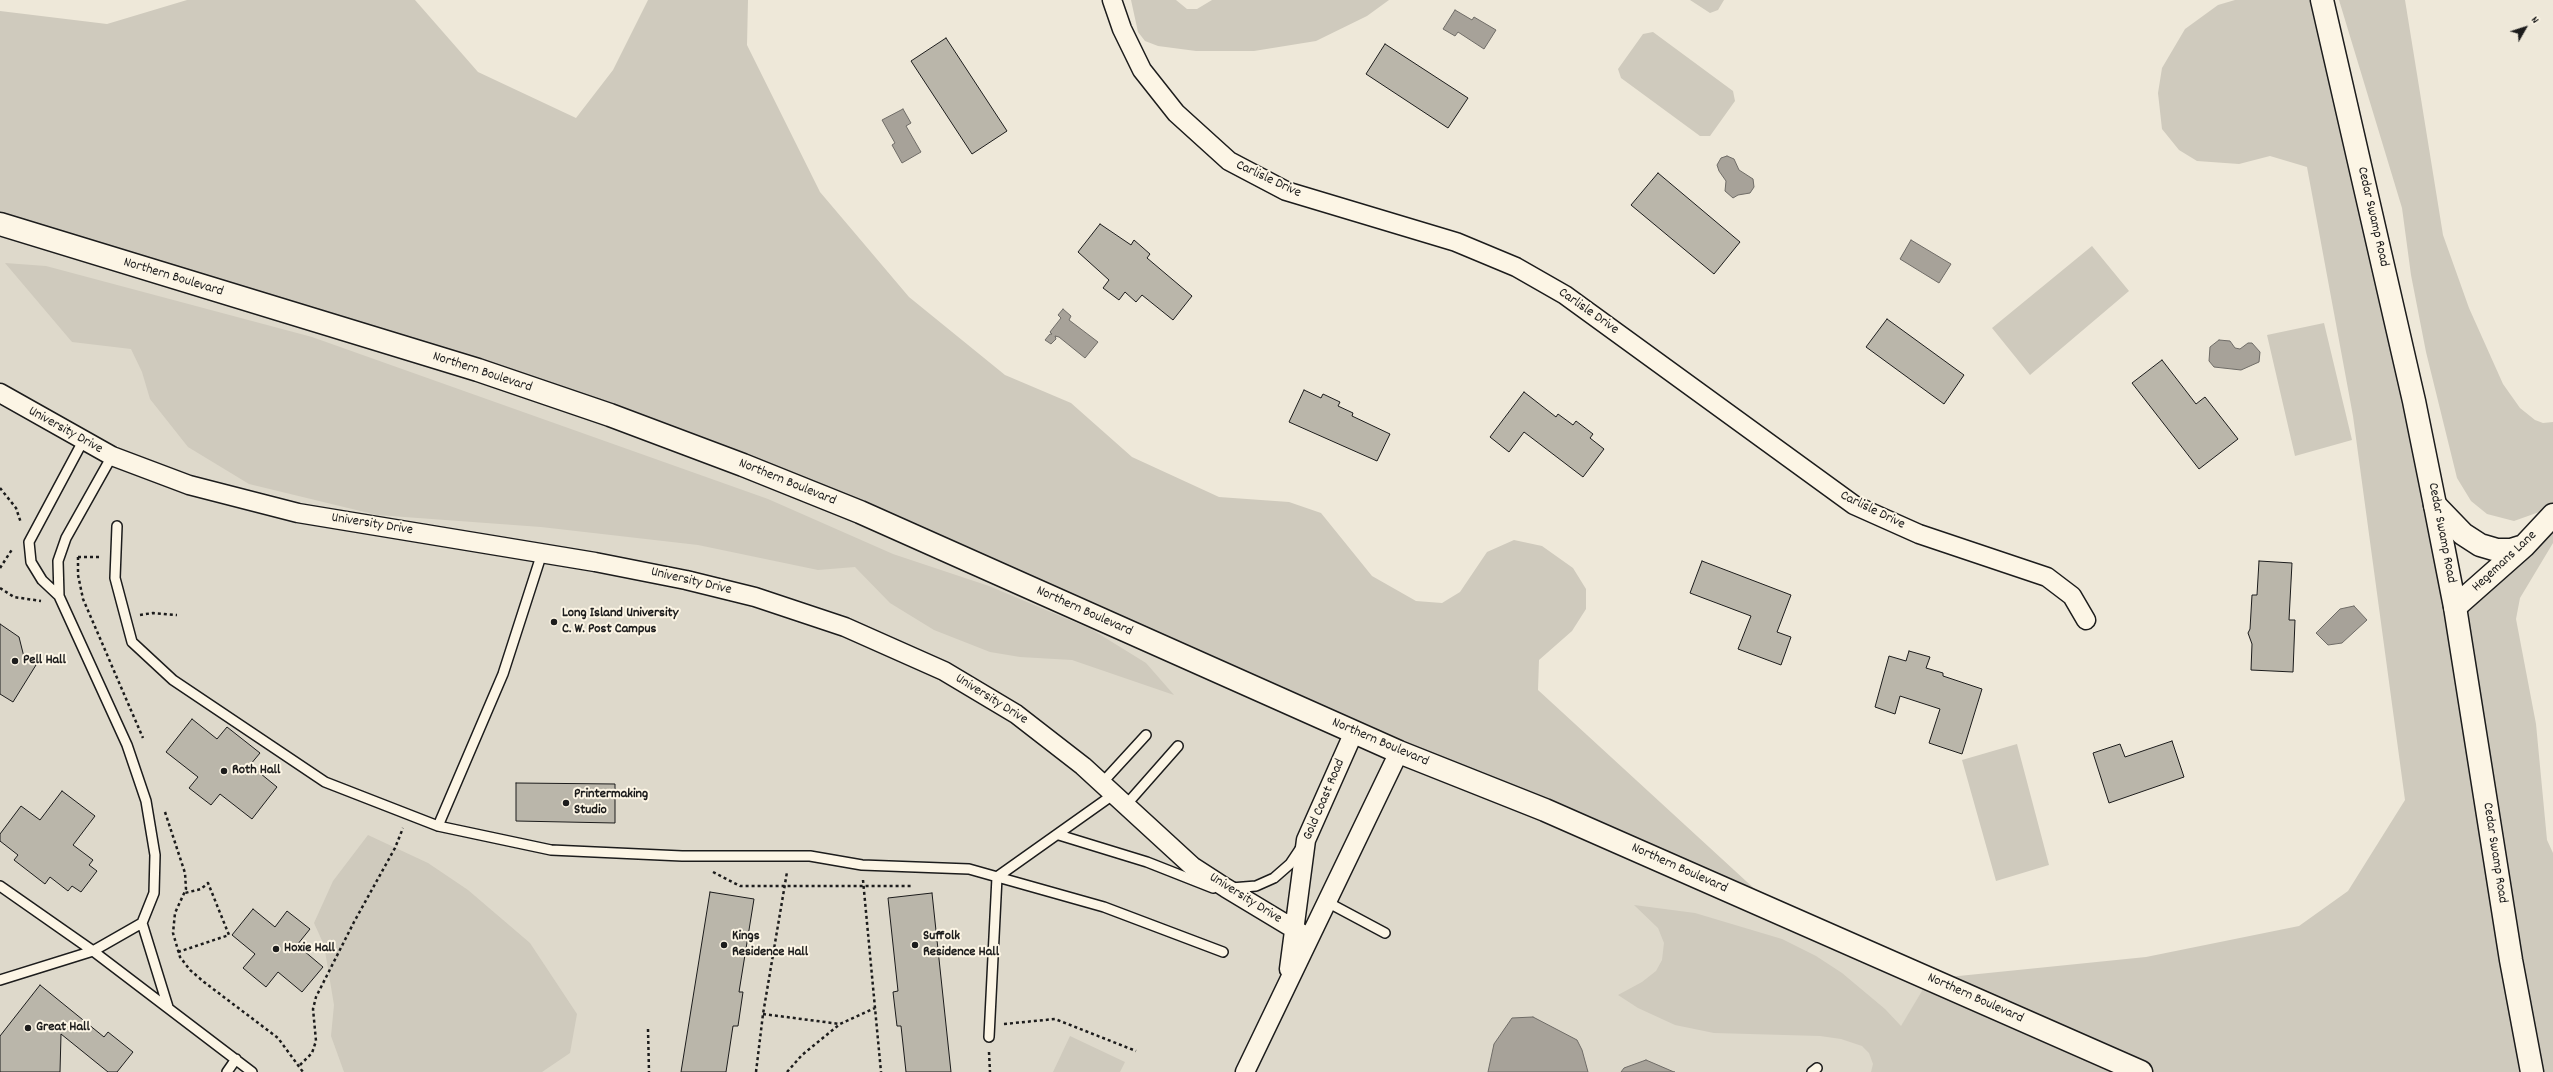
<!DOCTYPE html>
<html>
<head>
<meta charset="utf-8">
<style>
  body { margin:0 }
  #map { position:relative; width:2553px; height:1072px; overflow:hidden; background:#eee8d9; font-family:Dekko,sans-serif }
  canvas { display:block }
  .north { position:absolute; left:2505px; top:8px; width:40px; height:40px; -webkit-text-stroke:3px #fcf5e5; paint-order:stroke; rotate:51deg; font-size:11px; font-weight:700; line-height:16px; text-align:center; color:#1c1c1c }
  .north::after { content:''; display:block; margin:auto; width:14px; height:18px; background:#1c1c1c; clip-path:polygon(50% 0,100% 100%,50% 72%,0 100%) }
</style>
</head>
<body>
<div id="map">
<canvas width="2553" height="1072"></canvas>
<div class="north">N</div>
</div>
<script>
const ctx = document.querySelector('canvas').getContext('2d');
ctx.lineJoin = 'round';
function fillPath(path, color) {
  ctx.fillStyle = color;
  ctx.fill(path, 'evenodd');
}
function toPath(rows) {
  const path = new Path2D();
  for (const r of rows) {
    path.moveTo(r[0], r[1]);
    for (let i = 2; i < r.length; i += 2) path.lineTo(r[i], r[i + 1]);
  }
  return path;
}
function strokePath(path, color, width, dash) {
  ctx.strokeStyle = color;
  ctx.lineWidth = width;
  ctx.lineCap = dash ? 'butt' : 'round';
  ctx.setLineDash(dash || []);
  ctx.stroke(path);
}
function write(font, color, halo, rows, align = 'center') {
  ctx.font = font + ' Dekko,sans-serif';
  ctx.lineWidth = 4;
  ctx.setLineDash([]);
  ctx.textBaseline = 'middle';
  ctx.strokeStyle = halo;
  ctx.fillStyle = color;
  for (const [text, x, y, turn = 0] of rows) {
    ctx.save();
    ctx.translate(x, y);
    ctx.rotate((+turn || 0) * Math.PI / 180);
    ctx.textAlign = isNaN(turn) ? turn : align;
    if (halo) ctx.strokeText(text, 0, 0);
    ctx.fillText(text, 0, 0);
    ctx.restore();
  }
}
const built = toPath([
  [0,224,610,415,1929,979,1875,1072,0,1072]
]);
const green = toPath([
  [187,0,415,0,478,72,576,118,613,70,648,0,748,0,747,45,820,192,909,297,1005,375,1071,403,1132,457,1219,497,1289,502,1321,513,1372,576,1416,601,1442,603,1460,592,1487,552,1514,540,1542,546,1573,568,1586,589,1586,609,1572,631,1539,660,1538,690,1783,915,743,465,0,224,0,11,107,24],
  [1131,0,1176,0,1187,9,1197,9,1212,0,1389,0,1367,16,1316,41,1254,51,1196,51,1158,46,1145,41,1138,32],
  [1690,0,1724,0,1718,10,1710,13],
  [2235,0,2322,0,2453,596,2553,519,2553,543,2520,598,2516,619,2536,724,2547,840,2553,853,2553,1072,2141,1072,2115,1061,2110,1072,1871,1072,1873,1064,1869,1053,1862,1046,1841,1039,1820,1036,1714,1033,1675,1025,1638,1008,1618,995,1642,982,1656,971,1662,960,1664,943,1658,928,1634,905,1695,913,1782,939,1816,956,1842,973,1885,1009,1901,1026,1929,979,2146,957,2299,926,2348,891,2405,800,2353,416,2307,167,2270,156,2239,164,2197,161,2179,150,2162,129,2158,93,2162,68,2185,29,2218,5],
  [2339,0,2405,0,2443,235,2469,308,2503,384,2520,408,2535,420,2543,423,2553,422,2553,506,2542,511,2514,521,2487,514,2471,501,2457,478,2426,352,2411,275,2402,208],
  [1653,32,1733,91,1735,101,1710,136,1700,136,1621,78,1618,69,1643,34],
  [2092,246,2129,291,2030,375,1992,328],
  [5,263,46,266,312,337,768,499,893,554,989,586,1091,629,1146,663,1174,695,1072,660,1020,657,990,652,934,630,890,603,855,567,818,570,698,545,541,527,377,515,249,484,188,447,150,399,142,372,131,349,72,342],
  [2324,323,2352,440,2295,456,2267,335],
  [2017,744,2049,865,1996,881,1962,760],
  [368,835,428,863,468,890,530,943,577,1014,570,1053,542,1072,344,1072,331,1036,334,1005,324,945,314,923,333,881],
  [1070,1036,1125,1062,1120,1072,1053,1072]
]);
const water = toPath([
  [1455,10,1472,20,1474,17,1496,30,1484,49,1458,32,1455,36,1443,29,1455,10],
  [903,109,911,123,906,126,921,152,902,163,892,145,895,143,882,120,903,109],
  [1727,156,1734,159,1739,170,1753,179,1754,187,1750,193,1738,195,1733,198,1725,191,1726,181,1719,171,1717,165,1721,158,1727,156],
  [1911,240,1951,264,1939,283,1900,259,1911,240],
  [1063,309,1071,316,1069,320,1098,342,1085,358,1059,337,1055,336,1056,339,1051,344,1045,340,1050,334,1052,334,1050,332,1061,318,1058,315,1063,309],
  [2219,340,2230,341,2235,348,2240,349,2248,343,2252,343,2260,352,2259,362,2241,370,2214,367,2209,361,2210,347,2219,340],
  [2354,606,2367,620,2342,643,2328,645,2316,633,2340,609,2354,606],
  [1533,1017,1577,1040,1582,1050,1588,1072,1488,1072,1494,1044,1512,1018,1533,1017],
  [1646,1060,1674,1072,1675,1072,1621,1072,1624,1068,1646,1060]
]);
const building = toPath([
  [946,38,1007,131,972,154,911,61,946,38],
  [1385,44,1468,98,1448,128,1366,74,1385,44],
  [1658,173,1740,242,1714,274,1631,205,1658,173],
  [1100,224,1131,245,1134,240,1150,254,1147,258,1192,296,1173,320,1142,295,1136,302,1125,292,1119,300,1103,288,1109,280,1078,252,1100,224],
  [1887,319,1964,375,1944,404,1866,347,1887,319],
  [2162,360,2196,404,2205,397,2238,439,2199,469,2132,383,2162,360],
  [1304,390,1321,398,1323,394,1340,402,1338,406,1353,413,1352,416,1390,434,1377,461,1289,422,1304,390],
  [1524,392,1556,417,1558,414,1573,425,1576,421,1593,434,1590,438,1604,449,1583,477,1524,432,1509,452,1490,437,1524,392],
  [1702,561,1791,595,1777,632,1791,637,1781,665,1738,649,1751,616,1690,593,1702,561],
  [2259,561,2292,563,2289,620,2295,620,2293,672,2251,670,2252,644,2248,633,2250,629,2252,595,2257,595,2259,561],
  [0,624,19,637,24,657,36,665,13,702,0,694,0,624],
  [1909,651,1930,657,1926,668,1943,673,1943,676,1982,689,1962,754,1929,743,1940,709,1900,696,1895,714,1875,707,1889,656,1906,661,1909,651],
  [192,719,217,739,227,727,260,753,250,765,277,787,252,819,220,794,211,805,189,788,198,777,166,752,192,719],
  [2172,741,2184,777,2109,803,2093,753,2120,744,2125,757,2172,741],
  [516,783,615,784,615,823,516,821,516,783],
  [62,791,95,816,73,845,93,860,89,865,97,871,81,892,72,886,68,891,50,877,45,884,14,860,18,855,0,841,0,834,21,806,40,820,62,791],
  [710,892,754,899,739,992,743,992,738,1026,733,1026,726,1072,681,1072,710,892],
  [932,893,951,1072,906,1072,901,1026,897,1026,893,992,898,991,888,898,932,893],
  [253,909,275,927,287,911,310,929,297,945,323,967,302,992,278,972,266,987,243,968,255,954,232,935,253,909],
  [40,985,104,1037,108,1032,133,1052,117,1072,108,1072,61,1034,60,1072,0,1072,0,1036,40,985]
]);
const path = toPath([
  [0,488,16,508,21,523],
  [78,557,78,575,83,599,143,738],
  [78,557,101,557],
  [0,568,13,548],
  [0,588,14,597,41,601],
  [140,615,153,613,177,615],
  [165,812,185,873,186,889,175,913,173,933,180,957,190,970,204,982,278,1038,303,1072],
  [713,872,740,886,912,886],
  [863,880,881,1072],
  [178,952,229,935,208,883,201,889,185,893],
  [763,1014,840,1024],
  [1004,1024,1055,1019,1136,1051],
  [648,1029,649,1072],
  [989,1052,990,1072],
  [300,1065,312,1053,316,1041,313,1009,316,997,354,922,395,848,403,828],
  [756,1072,763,1014,787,872],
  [787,1072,802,1055,840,1024,875,1008]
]);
const service = toPath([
  [117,526,115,578,132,642,173,680,325,782,438,826,551,850,682,856,810,856,862,865,969,869,1104,907,1223,952],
  [59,596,42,580,31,562,29,542,83,441],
  [1102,783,1146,735],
  [1126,805,1178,746],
  [438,826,503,674,542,553],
  [1059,835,1147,862,1213,888],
  [0,886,93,951,142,923,154,893,155,855,146,801,127,745,59,596,58,561,66,538,112,456],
  [1231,888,1256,886,1274,878,1290,864,1302,846],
  [1327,902,1385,933],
  [142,923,168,1007],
  [0,980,93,951,252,1072],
  [989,1037,997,877,1114,794],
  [227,1072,236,1059],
  [1812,1072,1817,1068]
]);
const minor = toPath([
  [1112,0,1122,29,1142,70,1176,113,1229,161,1286,191,1456,242,1516,267,1565,295,1854,505,1919,534,2047,577,2072,596,2086,620],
  [0,393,112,456,189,485,298,513,595,562,686,580,755,597,845,627,944,671,1016,714,1083,766,1192,866,1226,888,1309,938],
  [1289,969,1306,840,1354,732],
  [1245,1072,1399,752]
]);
const tertiary = toPath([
  [2435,505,2463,534,2480,545,2497,550,2511,550,2524,546],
  [2455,607,2524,546,2553,515]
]);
const primary = toPath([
  [2322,0,2414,401,2435,505,2455,607,2511,960,2532,1072],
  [0,224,478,370,610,415,743,465,860,512,1399,752,1545,810,2141,1072]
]);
const markers = [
  [554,622,4,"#1c1c1c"],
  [15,661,4,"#1c1c1c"],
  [224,771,4,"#1c1c1c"],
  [566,803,4,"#1c1c1c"],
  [724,945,4,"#1c1c1c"],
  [915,945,4,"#1c1c1c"],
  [276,949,4,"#1c1c1c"],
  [28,1028,4,"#1c1c1c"]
];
const streetNames = [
  ["Carlisle Drive",1268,180,25],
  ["Cedar Swamp Road",2372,217,77],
  ["Northern Boulevard",173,278,17],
  ["Carlisle Drive",1588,312,35],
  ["Northern Boulevard",482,373,18],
  ["University Drive",65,431,29],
  ["Northern Boulevard",787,483,22],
  ["Carlisle Drive",1872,511,26],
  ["University Drive",372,525,9],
  ["Cedar Swamp Road",2441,533,79],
  ["Hegemans Lane",2505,562,-43],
  ["University Drive",691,582,13],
  ["Northern Boulevard",1084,612,24],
  ["University Drive",991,700,32],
  ["Northern Boulevard",1380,743,23],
  ["Gold Coast Road",1325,800,-67],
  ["Cedar Swamp Road",2494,853,81],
  ["Northern Boulevard",1679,869,24],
  ["University Drive",1245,899,32],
  ["Northern Boulevard",1975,999,24]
];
const poiNames = [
  ["Long Island University",562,614],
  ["C. W. Post Campus",562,630],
  ["Pell Hall",23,661],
  ["Roth Hall",232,771],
  ["Printermaking",574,795],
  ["Studio",574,811],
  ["Kings",732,937],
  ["Residence Hall",732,953],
  ["Suffolk",923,937],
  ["Residence Hall",923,953],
  ["Hoxie Hall",284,949],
  ["Great Hall",36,1028]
];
fillPath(built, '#ded9cb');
fillPath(green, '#cfcabd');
fillPath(water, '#a7a299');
strokePath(water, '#6f6c67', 1);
fillPath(building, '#bab6aa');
strokePath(building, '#1c1c1c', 1);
strokePath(service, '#1c1c1c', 12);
strokePath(minor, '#1c1c1c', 21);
strokePath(tertiary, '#1c1c1c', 25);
strokePath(primary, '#1c1c1c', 25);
strokePath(path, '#1c1c1c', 2.5, [3, 3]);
strokePath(service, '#fcf5e5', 9);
strokePath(minor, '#fcf5e5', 18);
strokePath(tertiary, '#fcf5e5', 22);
strokePath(primary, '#fcf5e5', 22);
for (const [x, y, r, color] of markers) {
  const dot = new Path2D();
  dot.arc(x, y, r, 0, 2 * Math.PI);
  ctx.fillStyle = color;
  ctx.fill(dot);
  strokePath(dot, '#fcf5e5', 1.5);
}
write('14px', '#1c1c1c', '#fcf5e5', streetNames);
write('bold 14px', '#1c1c1c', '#fcf5e5', poiNames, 'left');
</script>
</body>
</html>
